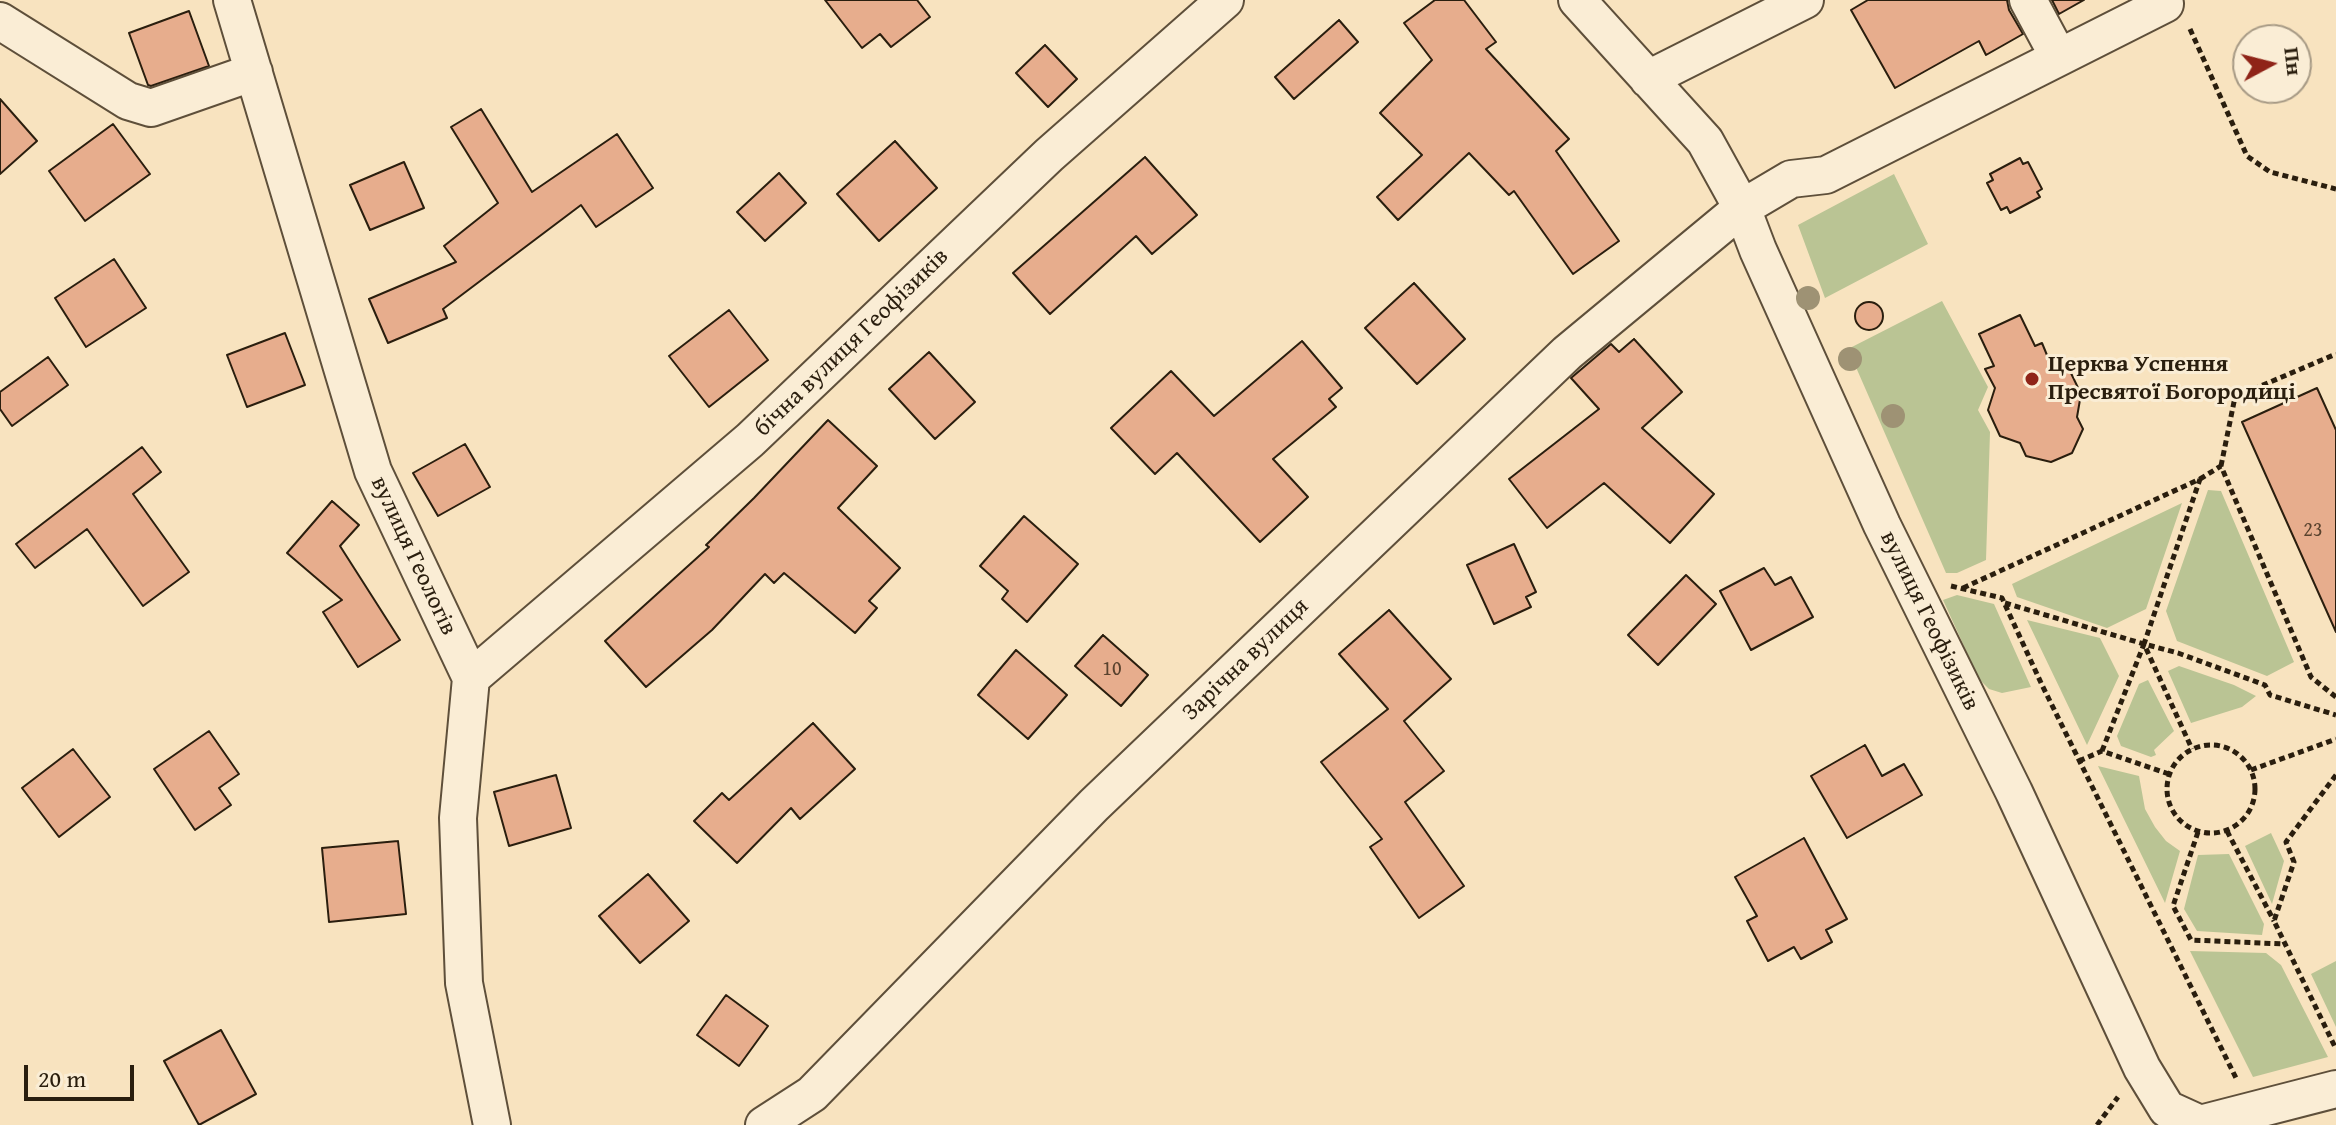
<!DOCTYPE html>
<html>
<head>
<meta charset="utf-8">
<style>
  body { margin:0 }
  #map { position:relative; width:2336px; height:1125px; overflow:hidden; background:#f8e3bf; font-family:"Gentium Book Plus",serif }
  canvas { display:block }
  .north { position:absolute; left:2232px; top:24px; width:80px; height:80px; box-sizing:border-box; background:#faedd5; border:2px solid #a79a85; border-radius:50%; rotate:83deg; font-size:22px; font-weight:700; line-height:32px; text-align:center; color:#2a1e0e }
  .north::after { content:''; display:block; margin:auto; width:28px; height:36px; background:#8f2418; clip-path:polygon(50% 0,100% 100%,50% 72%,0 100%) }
  .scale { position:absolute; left:24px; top:1065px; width:110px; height:36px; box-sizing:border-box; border:4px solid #2a1e0e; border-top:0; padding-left:10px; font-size:24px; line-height:28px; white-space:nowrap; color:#2a1e0e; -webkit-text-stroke:6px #faedd5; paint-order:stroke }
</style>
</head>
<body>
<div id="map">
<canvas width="2336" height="1125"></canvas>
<div class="north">Пн</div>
<div class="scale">20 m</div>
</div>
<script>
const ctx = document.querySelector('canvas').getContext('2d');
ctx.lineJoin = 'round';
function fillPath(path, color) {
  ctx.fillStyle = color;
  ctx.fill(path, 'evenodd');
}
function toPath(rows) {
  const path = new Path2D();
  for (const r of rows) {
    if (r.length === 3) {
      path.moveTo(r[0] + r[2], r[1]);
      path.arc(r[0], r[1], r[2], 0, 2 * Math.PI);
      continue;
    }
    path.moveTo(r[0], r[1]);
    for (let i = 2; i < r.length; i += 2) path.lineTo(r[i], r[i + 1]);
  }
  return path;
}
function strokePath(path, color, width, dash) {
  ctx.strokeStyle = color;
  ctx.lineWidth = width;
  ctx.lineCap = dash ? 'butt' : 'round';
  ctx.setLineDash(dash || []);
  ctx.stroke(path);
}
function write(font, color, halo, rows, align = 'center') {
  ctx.font = font + ' "Gentium Book Plus",serif';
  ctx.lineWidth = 6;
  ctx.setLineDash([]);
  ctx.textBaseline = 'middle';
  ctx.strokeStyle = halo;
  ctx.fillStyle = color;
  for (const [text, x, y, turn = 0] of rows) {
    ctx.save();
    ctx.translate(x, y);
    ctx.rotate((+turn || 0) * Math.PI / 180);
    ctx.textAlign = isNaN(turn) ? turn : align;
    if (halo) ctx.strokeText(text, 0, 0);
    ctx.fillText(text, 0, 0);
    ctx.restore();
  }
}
const green = toPath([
  [1894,174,1928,244,1825,298,1798,225],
  [1942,301,1988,387,1978,410,1990,432,1986,560,1957,573,1946,573,1848,349],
  [2208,490,2221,491,2294,662,2267,676,2177,641,2166,611],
  [2182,503,2146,609,2107,628,2017,597,2012,584],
  [1957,595,1994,604,2031,687,2002,693,1989,689,1979,679,1943,600],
  [2027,620,2100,638,2119,676,2087,745],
  [2179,666,2234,685,2256,696,2242,707,2191,723,2168,671],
  [2148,680,2174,731,2154,750,2156,755,2151,757,2121,746,2117,736,2139,684],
  [2098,766,2139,776,2145,809,2155,827,2166,841,2180,851,2165,903],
  [2271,833,2284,861,2272,904,2245,846],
  [2229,854,2264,924,2262,935,2197,931,2184,909,2198,855],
  [2190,951,2266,953,2281,965,2328,1057,2253,1077],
  [2336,961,2336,1027,2311,974]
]);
const building = toPath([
  [825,0,917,0,930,17,891,47,880,34,862,48,825,0],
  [1435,0,1464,0,1496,42,1486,49,1569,139,1556,151,1619,241,1573,274,1514,191,1509,195,1469,153,1398,220,1377,197,1422,155,1380,113,1432,60,1404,23,1435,0],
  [1868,0,2007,0,2009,10,2023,34,1986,55,1979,41,1895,88,1851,10,1868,0],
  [2052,0,2084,0,2059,14,2052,0],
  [189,11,209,66,151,86,148,85,129,33,189,11],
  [1339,20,1358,42,1294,99,1275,77,1339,20],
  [1045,45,1077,79,1048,107,1016,73,1045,45],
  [0,99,37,141,0,174,0,99],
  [481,109,532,192,617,134,653,188,596,227,581,205,443,309,447,318,388,343,369,299,456,262,444,246,498,203,451,127,481,109],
  [113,124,150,174,85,221,49,171,113,124],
  [895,141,937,188,879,241,837,194,895,141],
  [1145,157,1197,215,1152,254,1136,236,1050,314,1013,273,1145,157],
  [2020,158,2023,164,2028,162,2042,189,2037,192,2040,197,2010,213,2007,207,2001,210,1987,183,1993,180,1990,174,2020,158],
  [404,162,424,208,370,230,350,185,404,162],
  [779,173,806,203,765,241,737,212,779,173],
  [114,259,146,308,86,347,55,298,114,259],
  [1414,283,1465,339,1417,384,1365,328,1414,283],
  [1869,316,14],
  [729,310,768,360,709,407,669,356,729,310],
  [2020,315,2035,346,2042,343,2049,360,2069,369,2081,394,2077,417,2083,429,2072,453,2051,462,2026,456,2020,443,2000,436,1988,410,1995,388,1985,369,1994,366,1979,334,2020,315],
  [285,333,305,385,247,407,227,355,285,333],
  [1634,339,1682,392,1642,428,1714,494,1670,543,1604,483,1547,528,1509,479,1599,409,1571,378,1611,344,1619,352,1634,339],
  [1302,341,1342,388,1329,399,1336,407,1273,459,1308,497,1260,542,1177,453,1155,474,1111,428,1171,371,1214,416,1302,341],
  [929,352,975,402,935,439,889,389,929,352],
  [48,357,68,385,12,426,0,409,0,392,48,357],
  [2317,388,2336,430,2336,632,2242,422,2317,388],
  [828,420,877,466,838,508,900,568,869,601,877,608,855,633,784,573,774,583,765,574,712,630,646,687,605,641,709,547,706,545,754,498,828,420],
  [465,444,490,487,438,516,413,473,465,444],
  [142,447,161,472,133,494,189,572,143,606,87,529,35,568,16,544,142,447],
  [332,501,359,525,340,546,400,640,358,667,323,612,342,600,287,553,332,501],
  [1024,516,1078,564,1027,622,1002,599,1008,591,980,566,1024,516],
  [1514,544,1536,592,1526,597,1531,607,1494,624,1467,565,1514,544],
  [1764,568,1775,585,1791,577,1813,617,1751,650,1720,591,1764,568],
  [1686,575,1716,604,1658,665,1628,635,1686,575],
  [1389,610,1451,679,1404,721,1444,771,1405,802,1464,886,1419,918,1370,847,1382,839,1321,762,1388,709,1339,654,1389,610],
  [1103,635,1148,675,1121,706,1075,666,1103,635],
  [1016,650,1067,695,1028,739,978,695,1016,650],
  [813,723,855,769,800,819,791,808,737,863,694,821,722,793,729,800,813,723],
  [209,731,239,774,219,788,231,805,195,830,154,769,209,731],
  [1865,745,1882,776,1904,764,1922,795,1847,838,1811,776,1865,745],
  [73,749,110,797,59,837,22,788,73,749],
  [556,775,571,828,509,846,494,792,556,775],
  [1804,838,1847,919,1826,930,1832,942,1801,959,1794,947,1768,961,1747,921,1757,916,1735,877,1804,838],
  [398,841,406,914,329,922,322,848,398,841],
  [648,874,689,921,640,963,599,916,648,874],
  [726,995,768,1026,739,1066,697,1035,726,995],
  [221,1030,256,1094,199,1125,164,1061,221,1030]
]);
const path = toPath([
  [2190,29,2247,156,2270,172,2336,189],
  [2221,466,2235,397,2336,354],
  [2200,479,2221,466,2311,677,2336,697],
  [1951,586,2002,598,2042,685,2236,1078],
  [1963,588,2200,479,2144,644,2178,653,2265,685,2270,695,2336,715],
  [2005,603,2144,644,2192,749],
  [2211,789,44],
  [2102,751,2144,644],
  [2079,761,2102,751,2169,774],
  [2251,770,2336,739],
  [2336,775,2286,842,2294,862,2274,921,2336,1049],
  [2227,831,2274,921],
  [2198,832,2173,906,2191,940,2284,944],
  [2097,1125,2118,1097]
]);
const minor = toPath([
  [232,0,373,471,471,678,458,818,464,983,492,1125],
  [1577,0,1705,141,1742,208,1758,250,1882,525,2014,792,2142,1068,2167,1109,2200,1124,2336,1089],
  [2028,0,2058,56],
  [0,21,128,101,151,108,254,72],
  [1648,79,1805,0],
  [471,678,750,440,1049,155,1225,0],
  [764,1125,812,1094,1094,805,1567,353,1742,208,1791,179,1826,175,2165,4]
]);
const trees = [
  [1808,298],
  [1850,359],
  [1893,416]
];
const markers = [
  [2032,379,8,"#8f2418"]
];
const numberNames = [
  ["23",2313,531],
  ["10",1112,670]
];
const streetNames = [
  ["бічна вулиця Геофізиків",852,343,-44],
  ["вулиця Геологів",413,556,65],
  ["вулиця Геофізиків",1929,621,64],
  ["Зарічна вулиця",1246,660,-44]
];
const poiNames = [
  ["Церква Успення",2048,365],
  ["Пресвятої Богородиці",2048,393]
];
fillPath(green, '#bac494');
fillPath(building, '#e7ad8d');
strokePath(building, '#2a1e0e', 2);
strokePath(minor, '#5e4f3a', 40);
strokePath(path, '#2a1e0e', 5, [6, 4]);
strokePath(minor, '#faedd5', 36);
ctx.fillStyle = '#9e9274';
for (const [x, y] of trees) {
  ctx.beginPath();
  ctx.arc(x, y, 12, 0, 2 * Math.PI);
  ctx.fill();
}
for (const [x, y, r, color] of markers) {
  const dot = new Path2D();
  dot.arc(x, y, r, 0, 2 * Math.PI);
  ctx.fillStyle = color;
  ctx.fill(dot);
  strokePath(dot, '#faedd5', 3);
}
write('20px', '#59422e', null, numberNames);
write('24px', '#2a1e0e', '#faedd5', streetNames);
write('bold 24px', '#2a1e0e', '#faedd5', poiNames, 'left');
</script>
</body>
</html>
